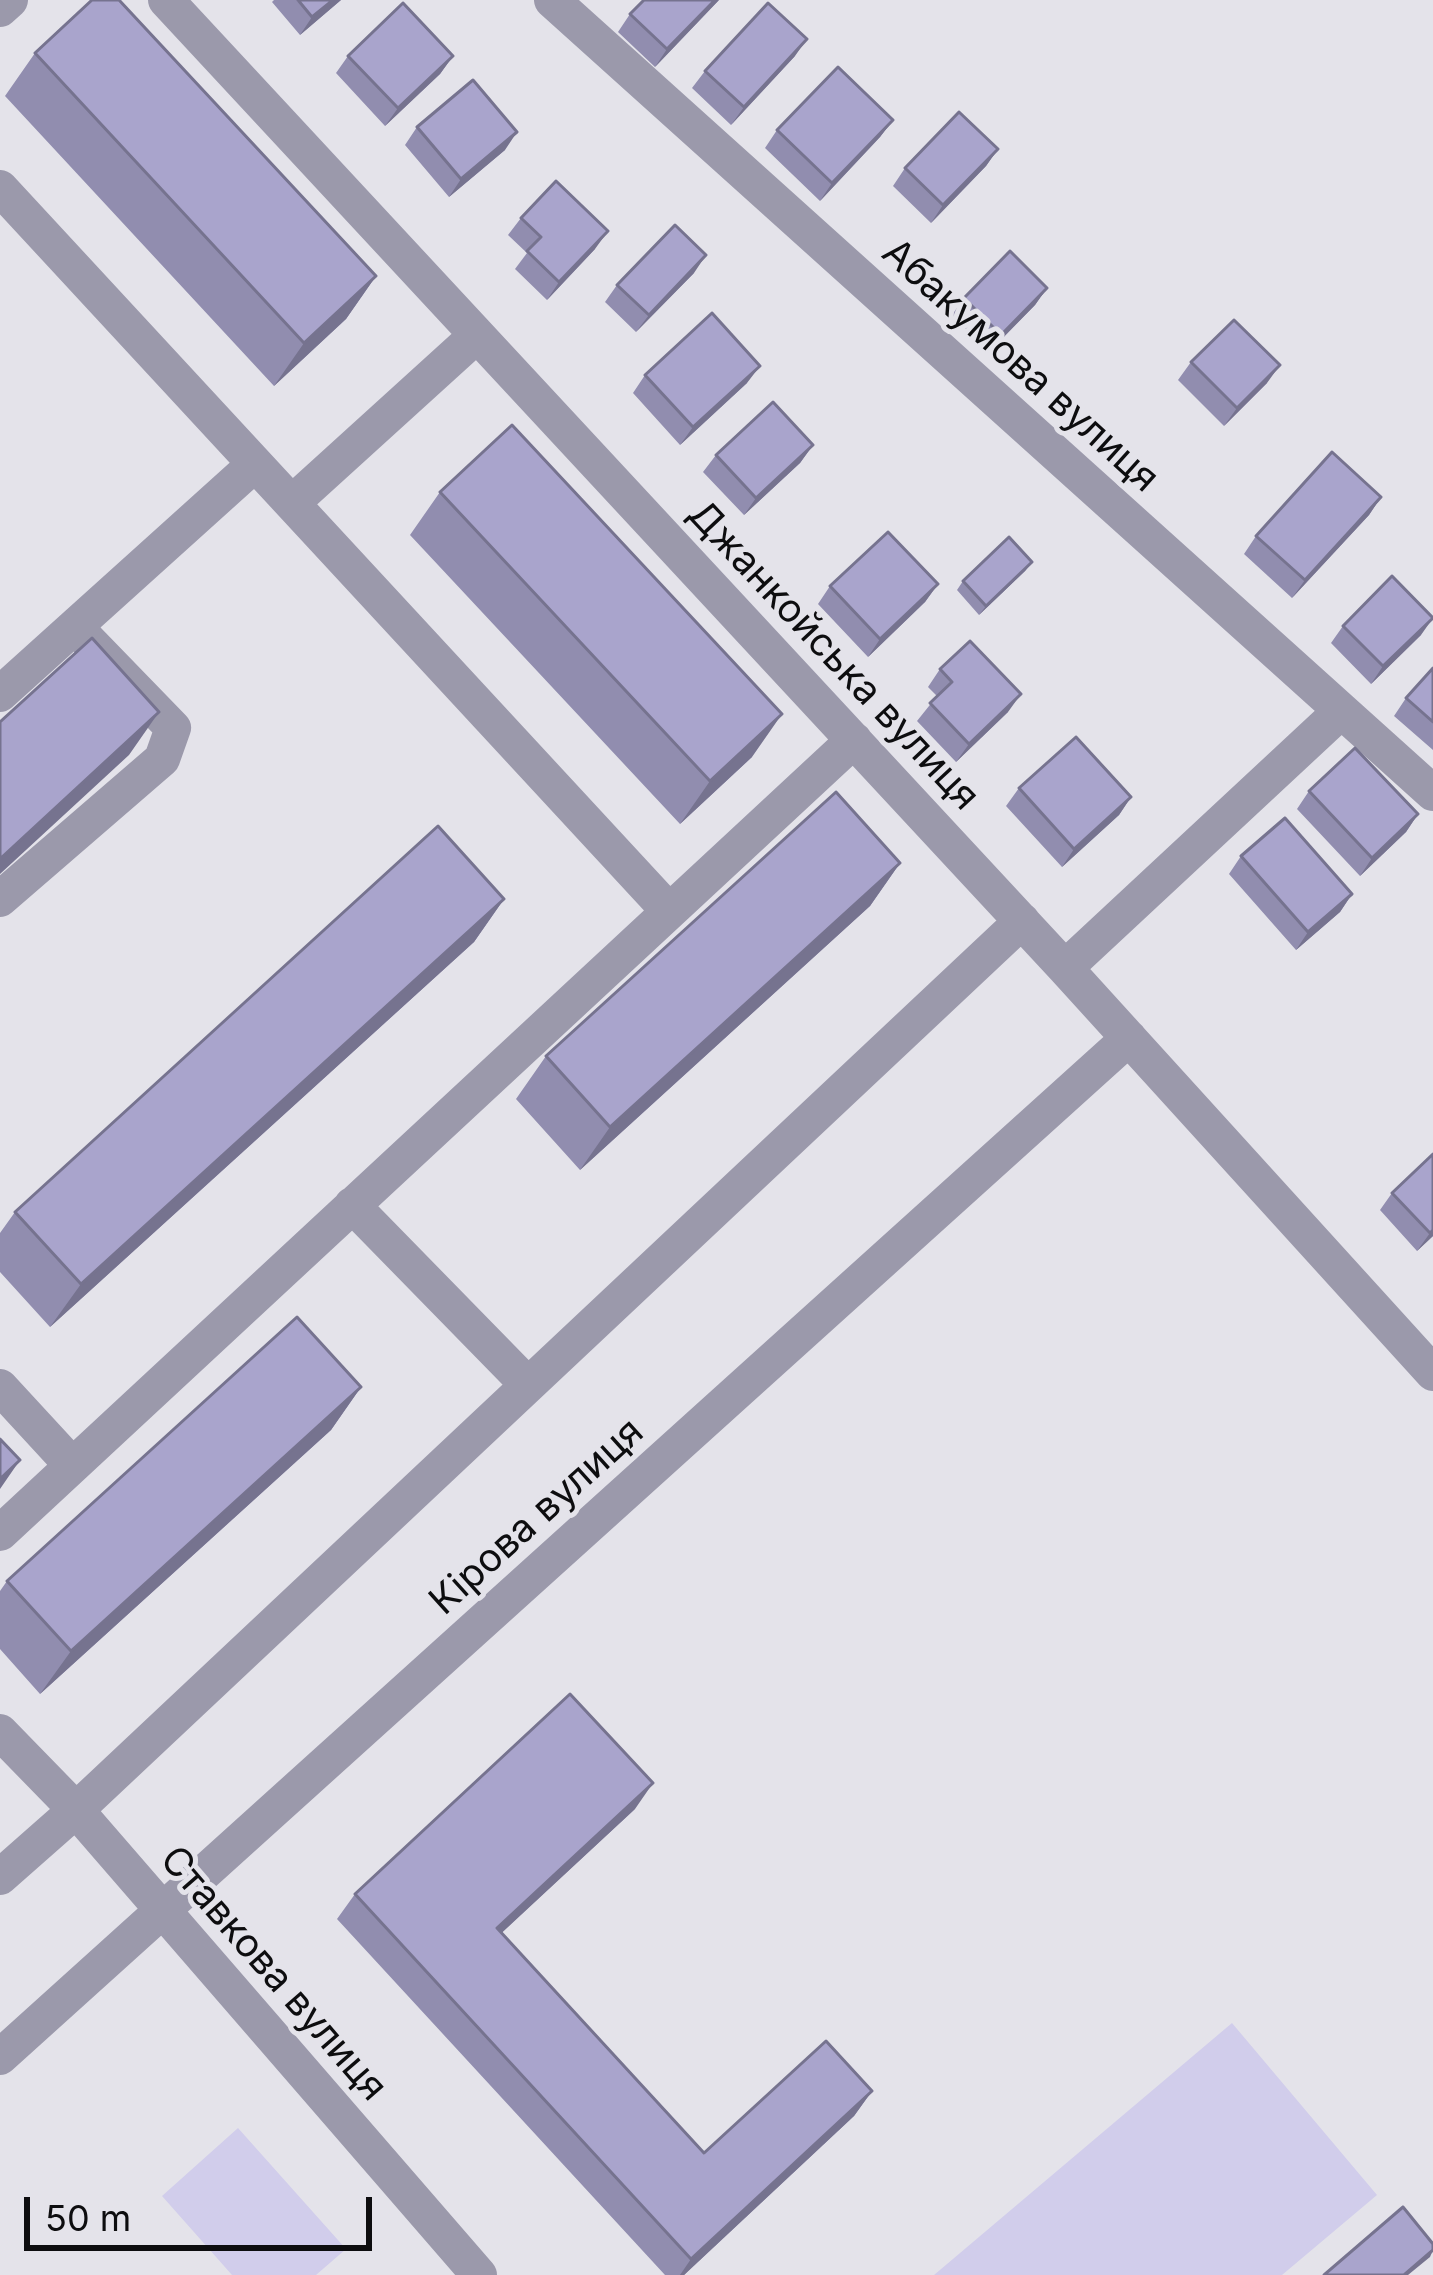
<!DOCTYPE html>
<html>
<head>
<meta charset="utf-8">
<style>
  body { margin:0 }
  #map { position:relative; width:1433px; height:2275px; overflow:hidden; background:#e4e3ea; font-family:Inter,sans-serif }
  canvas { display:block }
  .scale { position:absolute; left:24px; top:2197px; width:348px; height:54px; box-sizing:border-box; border:6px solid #0d0d0f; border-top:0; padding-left:15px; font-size:36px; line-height:42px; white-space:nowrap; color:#0d0d0f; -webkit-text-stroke:9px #e4e3ea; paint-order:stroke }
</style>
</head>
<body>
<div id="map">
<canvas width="1433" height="2275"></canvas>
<div class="scale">50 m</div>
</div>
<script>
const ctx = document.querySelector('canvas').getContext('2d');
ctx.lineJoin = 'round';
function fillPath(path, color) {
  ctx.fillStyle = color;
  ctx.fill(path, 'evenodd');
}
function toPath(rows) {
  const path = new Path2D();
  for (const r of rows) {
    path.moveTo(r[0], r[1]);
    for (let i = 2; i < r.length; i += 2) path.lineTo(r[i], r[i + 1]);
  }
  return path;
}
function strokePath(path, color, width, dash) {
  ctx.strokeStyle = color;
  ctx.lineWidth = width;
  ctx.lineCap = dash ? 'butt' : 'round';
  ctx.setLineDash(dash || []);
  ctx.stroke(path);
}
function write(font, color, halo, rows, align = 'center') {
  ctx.font = font + ' Inter,sans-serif';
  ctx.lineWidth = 10;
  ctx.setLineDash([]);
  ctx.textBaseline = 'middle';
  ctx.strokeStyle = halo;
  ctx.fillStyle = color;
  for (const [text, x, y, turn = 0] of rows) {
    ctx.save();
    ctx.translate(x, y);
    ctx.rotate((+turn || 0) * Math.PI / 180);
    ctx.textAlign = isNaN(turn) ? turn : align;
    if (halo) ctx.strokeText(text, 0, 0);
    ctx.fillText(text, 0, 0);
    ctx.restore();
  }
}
const green = toPath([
  [1232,2023,1377,2195,1282,2275,934,2275],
  [238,2128,346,2249,316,2275,232,2275,162,2196]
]);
const minor = toPath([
  [166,0,1065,968,1433,1373],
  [552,0,1433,793],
  [0,9,10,0],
  [0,188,669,911],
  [292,503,477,335],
  [0,694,255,464],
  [0,899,162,759,173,728,75,627],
  [1065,968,1340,712],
  [352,1205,528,1385],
  [0,1387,71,1464],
  [0,1533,854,740],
  [0,1732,76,1810,479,2275],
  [0,1877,76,1810,1022,921],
  [0,2057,1129,1038]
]);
const wall = toPath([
  [274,0,341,0,300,35,272,2],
  [719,0,655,67,618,32,630,14],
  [35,53,376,276,346,319,274,386,5,96],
  [348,56,453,56,440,74,385,126,336,73],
  [795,56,731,125,692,88,705,71],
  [893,120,880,137,820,201,765,148,777,130],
  [417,127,505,150,449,197,405,145],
  [998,149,986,166,931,223,893,186,905,168],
  [521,218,595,249,547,300,515,269,527,253,508,235],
  [694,273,636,332,605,302,617,285],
  [1047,288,1035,305,989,352,952,315,964,298],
  [1191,362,1267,383,1224,426,1178,380],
  [645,375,747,383,680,445,633,393],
  [813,445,800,463,744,515,703,472,716,455],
  [440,492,752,757,680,824,410,535],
  [1381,497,1369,515,1292,598,1244,554,1256,536],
  [1032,562,1025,571,979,615,957,590,963,581],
  [938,584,925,602,868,657,818,604,830,586],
  [1343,626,1421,635,1371,684,1331,643],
  [1433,668,1433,750,1394,716,1406,698],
  [940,669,1008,712,956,762,917,721,937,696,928,687],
  [1019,788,1131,797,1119,815,1062,867,1006,806],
  [1309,791,1418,814,1406,832,1360,876,1297,809],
  [1241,856,1352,894,1340,912,1296,950,1229,874],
  [900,863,870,906,580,1170,516,1099,546,1056],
  [504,899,474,942,50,1327,0,1272,0,1233,15,1212],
  [1433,1154,1433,1236,1417,1251,1380,1210,1392,1193],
  [361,1387,331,1430,40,1694,0,1649,0,1591,7,1581],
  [635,1809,501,1933,704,2153,872,2091,854,2116,684,2275,665,2275,337,1919,355,1894]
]);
const shadedWall = toPath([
  [333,0,341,0,300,35,312,17],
  [715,0,719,0,655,67,667,49],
  [807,39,795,56,731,125,744,107],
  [453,56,440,74,385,126,398,108],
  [893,120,880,137,820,201,832,183],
  [517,132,505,150,449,197,461,179],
  [998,149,986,166,931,223,943,205],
  [608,231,595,249,547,300,559,282],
  [706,255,694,273,636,332,649,315],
  [376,276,346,319,274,386,304,343],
  [1047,288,1035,305,989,352,1001,335],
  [1280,365,1267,383,1224,426,1237,408],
  [760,366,747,383,680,445,693,427],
  [813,445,800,463,744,515,756,498],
  [1381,497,1369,515,1292,598,1305,580],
  [1032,562,1025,571,979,615,986,606],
  [938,584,925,602,868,657,880,639],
  [1433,618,1421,635,1371,684,1383,666],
  [1021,694,1008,712,956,762,969,744],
  [159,712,129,755,0,874,0,859],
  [782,714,752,757,680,824,710,781],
  [1131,797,1119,815,1062,867,1074,849],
  [1418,814,1406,832,1360,876,1372,858],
  [900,863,870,906,580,1170,610,1127],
  [1352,894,1340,912,1296,950,1308,932],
  [504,899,474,942,50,1327,81,1284],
  [1433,1230,1433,1236,1417,1251,1430,1233],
  [361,1387,331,1430,40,1694,71,1651],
  [20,1460,0,1489,0,1479],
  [653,1783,635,1809,479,1954,497,1928],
  [872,2091,854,2116,684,2275,680,2275,691,2259],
  [1433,2250,1430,2257,1408,2275,1404,2275]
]);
const building = toPath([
  [92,0,119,0,376,276,304,343,35,53,92,0],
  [298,0,333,0,312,17,298,0],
  [644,0,715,0,667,49,630,14,644,0],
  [403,3,453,56,398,108,348,56,403,3],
  [768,3,807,39,744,107,705,71,768,3],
  [838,67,893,120,832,183,777,130,838,67],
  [473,80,517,132,461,179,417,127,473,80],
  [959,112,998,149,943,205,905,168,959,112],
  [556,181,608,231,559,282,527,251,541,237,521,218,556,181],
  [675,225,706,255,649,315,617,285,675,225],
  [1010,251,1047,288,1001,335,964,298,1010,251],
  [712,313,760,366,693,427,645,375,712,313],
  [1234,320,1280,365,1237,408,1191,362,1234,320],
  [773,402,813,445,756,498,716,455,773,402],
  [512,425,782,714,710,781,440,492,512,425],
  [1332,452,1381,497,1305,580,1256,536,1332,452],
  [888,532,938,584,880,639,830,586,888,532],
  [1009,537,1032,562,986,606,963,581,1009,537],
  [1392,576,1433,618,1383,666,1343,626,1392,576],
  [92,638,159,712,0,859,0,722,92,638],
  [970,641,1021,694,969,744,930,703,952,682,940,669,970,641],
  [1433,668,1433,722,1406,698,1433,668],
  [1076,737,1131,797,1074,849,1019,788,1076,737],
  [1355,748,1418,814,1372,858,1309,791,1355,748],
  [836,792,900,863,610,1127,546,1056,836,792],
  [1285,818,1352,894,1308,932,1241,856,1285,818],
  [438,826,504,899,81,1284,15,1212,438,826],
  [1433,1154,1433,1230,1430,1233,1392,1193,1433,1154],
  [297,1317,361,1387,71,1651,7,1581,297,1317],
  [0,1439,20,1460,0,1479,0,1439],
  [570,1694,653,1783,497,1928,704,2153,826,2041,872,2091,691,2259,355,1894,570,1694],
  [1403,2207,1433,2244,1433,2250,1404,2275,1324,2275,1403,2207]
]);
const streetNames = [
  ["Абакумова вулиця",1020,366,42],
  ["Джанкойська вулиця",833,656,47],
  ["Кірова вулиця",537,1517,-42],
  ["Ставкова вулиця",273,1974,49]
];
fillPath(green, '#d1cdeb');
strokePath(minor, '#9b99ab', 36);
fillPath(wall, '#918daf');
fillPath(shadedWall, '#76738f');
fillPath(building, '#a9a4cc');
strokePath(building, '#76738f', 3);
write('39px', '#0d0d0f', '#e4e3ea', streetNames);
</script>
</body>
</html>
